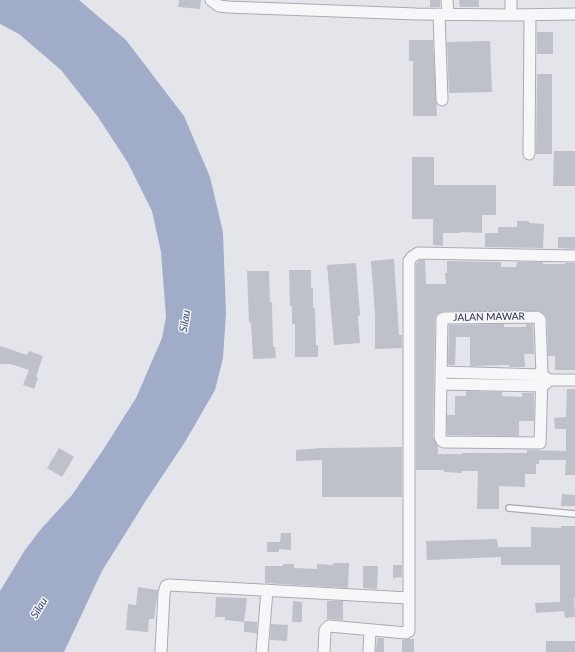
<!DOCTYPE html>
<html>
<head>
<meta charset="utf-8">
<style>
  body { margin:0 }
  canvas { display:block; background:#e4e5eb }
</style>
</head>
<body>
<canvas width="575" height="652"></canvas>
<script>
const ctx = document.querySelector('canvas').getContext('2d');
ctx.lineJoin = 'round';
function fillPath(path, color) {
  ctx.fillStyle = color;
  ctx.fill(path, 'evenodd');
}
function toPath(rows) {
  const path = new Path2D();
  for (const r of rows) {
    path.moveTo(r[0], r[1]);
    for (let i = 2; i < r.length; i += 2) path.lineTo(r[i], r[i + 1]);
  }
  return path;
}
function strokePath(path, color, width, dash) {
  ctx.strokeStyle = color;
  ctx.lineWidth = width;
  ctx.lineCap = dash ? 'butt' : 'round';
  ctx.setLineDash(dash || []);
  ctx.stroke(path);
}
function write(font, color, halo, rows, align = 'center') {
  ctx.font = font + ' Lato,sans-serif';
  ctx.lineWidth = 3;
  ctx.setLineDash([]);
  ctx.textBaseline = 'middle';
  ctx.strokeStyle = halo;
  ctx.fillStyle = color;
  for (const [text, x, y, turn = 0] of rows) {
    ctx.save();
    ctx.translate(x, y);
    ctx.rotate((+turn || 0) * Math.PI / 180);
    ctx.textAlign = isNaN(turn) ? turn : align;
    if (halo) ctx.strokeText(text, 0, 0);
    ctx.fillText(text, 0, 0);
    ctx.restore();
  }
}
const water = toPath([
  [0,0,79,0,126,40,184,116,210,177,223,232,226,313,223,358,215,390,185,442,145,502,102,571,64,652,0,652,0,591,25,550,41,529,72,495,103,450,136,398,162,338,166,317,161,252,152,211,128,163,98,117,61,70,19,34,0,24]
]);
const building = toPath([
  [179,0,201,0,200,9,178,7],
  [430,0,440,0,440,7,430,7],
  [459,0,479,0,479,7,460,7],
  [537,32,553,32,553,54,537,54],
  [409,40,433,40,437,116,413,116,413,61,409,61],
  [490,41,492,92,449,93,447,42],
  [537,74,552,74,552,154,536,154],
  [554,151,575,151,575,186,553,186],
  [412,157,434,157,434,185,496,185,496,215,482,215,482,233,460,232,460,233,443,233,443,246,433,245,433,219,412,219],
  [517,221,529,221,529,223,544,224,543,248,485,247,485,233,498,233,498,227,517,227],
  [558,237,575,237,575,249,558,248],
  [394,259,399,335,402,335,402,348,375,349,375,314,371,261],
  [420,260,425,260,426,284,446,284,445,273,447,273,447,261,501,262,501,267,516,267,517,262,543,262,543,264,565,264,565,263,575,263,575,370,555,370,555,356,548,356,547,318,546,315,540,311,444,311,436,315,435,319,433,437,438,447,438,454,462,454,462,453,527,453,527,450,566,451,566,429,555,429,554,418,566,417,567,389,575,389,575,475,565,475,566,460,539,460,539,464,536,464,536,474,525,474,525,487,499,486,499,509,477,509,478,471,462,471,462,473,444,472,444,470,416,470,416,264],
  [356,263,360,315,358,316,360,343,334,345,327,265],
  [289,270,311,270,311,288,313,288,313,308,315,308,316,345,318,345,318,357,295,357,295,324,292,324,292,306,290,306],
  [247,271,269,271,270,302,272,302,273,347,275,347,276,358,253,359,251,323,249,323],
  [504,324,504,327,526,327,526,324,533,324,534,354,524,354,525,367,509,367,509,365,470,366,470,337,456,337,455,365,448,365,449,325],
  [0,346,27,355,29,351,43,356,36,377,38,378,34,389,23,385,29,370,11,364,0,364],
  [466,391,502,392,502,396,522,397,522,393,534,393,534,421,519,421,519,436,447,435,447,415,455,415,455,396,466,396],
  [402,447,402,497,322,497,322,460,296,461,296,450,322,448],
  [59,448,74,457,62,477,47,468],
  [562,494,575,495,575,506,561,506],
  [561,526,575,526,575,598,574,598,575,617,565,618,564,611,536,613,535,603,560,602,560,565,501,565,501,557,427,560,426,541,497,539,498,547,531,547,531,527,561,528],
  [281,533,291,533,291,550,279,549,279,552,267,552,267,542,280,542],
  [333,563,349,563,348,588,265,583,265,566,283,566,283,564,294,564,294,568,317,569,317,564,333,565],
  [393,565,402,565,402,577,393,578],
  [363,566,378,566,377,589,363,588],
  [138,587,158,590,154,619,149,619,148,632,126,630,128,604,136,605],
  [216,597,247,598,244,622,225,620,225,617,215,617],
  [293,601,302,602,302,622,292,622],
  [327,601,343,601,343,620,327,619],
  [244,621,257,622,257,633,244,632],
  [271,624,288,625,287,641,270,640],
  [377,638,384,638,384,652,376,652],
  [408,639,414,639,414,652,402,652,402,640],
  [546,641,575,641,575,652,546,652]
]);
const service = toPath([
  [509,508,575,514]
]);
const minor = toPath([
  [211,0,219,6,228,7,416,14,511,15,575,14],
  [447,0,448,14],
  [511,0,511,15],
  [439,14,442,100],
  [529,154,530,15],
  [537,317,540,319,542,375,540,443,444,442,442,441,440,437,442,319,444,318,537,317],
  [441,372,542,375,548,379],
  [441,384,542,386,550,380,575,380],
  [161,652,164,593,166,586,169,585,409,598,409,261,412,257,418,253,575,256],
  [262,652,267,590],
  [324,652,325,630,329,626,406,633,409,631,409,598],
  [369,652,370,630]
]);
const streetNames = [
  ["JALAN MAWAR",489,317,-1]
];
const waterNames = [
  ["Silau",185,321,-81],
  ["Silau",39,608,-59]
];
fillPath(water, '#a1adc8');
fillPath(building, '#bec0ca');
strokePath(service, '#a9abb5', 8);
strokePath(minor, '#a9abb5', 13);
strokePath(service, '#f6f7f9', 5.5);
strokePath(minor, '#f6f7f9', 11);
write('10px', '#2c3042', '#f3f4f8', streetNames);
write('italic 11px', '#394873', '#f3f4f8', waterNames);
</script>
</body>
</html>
